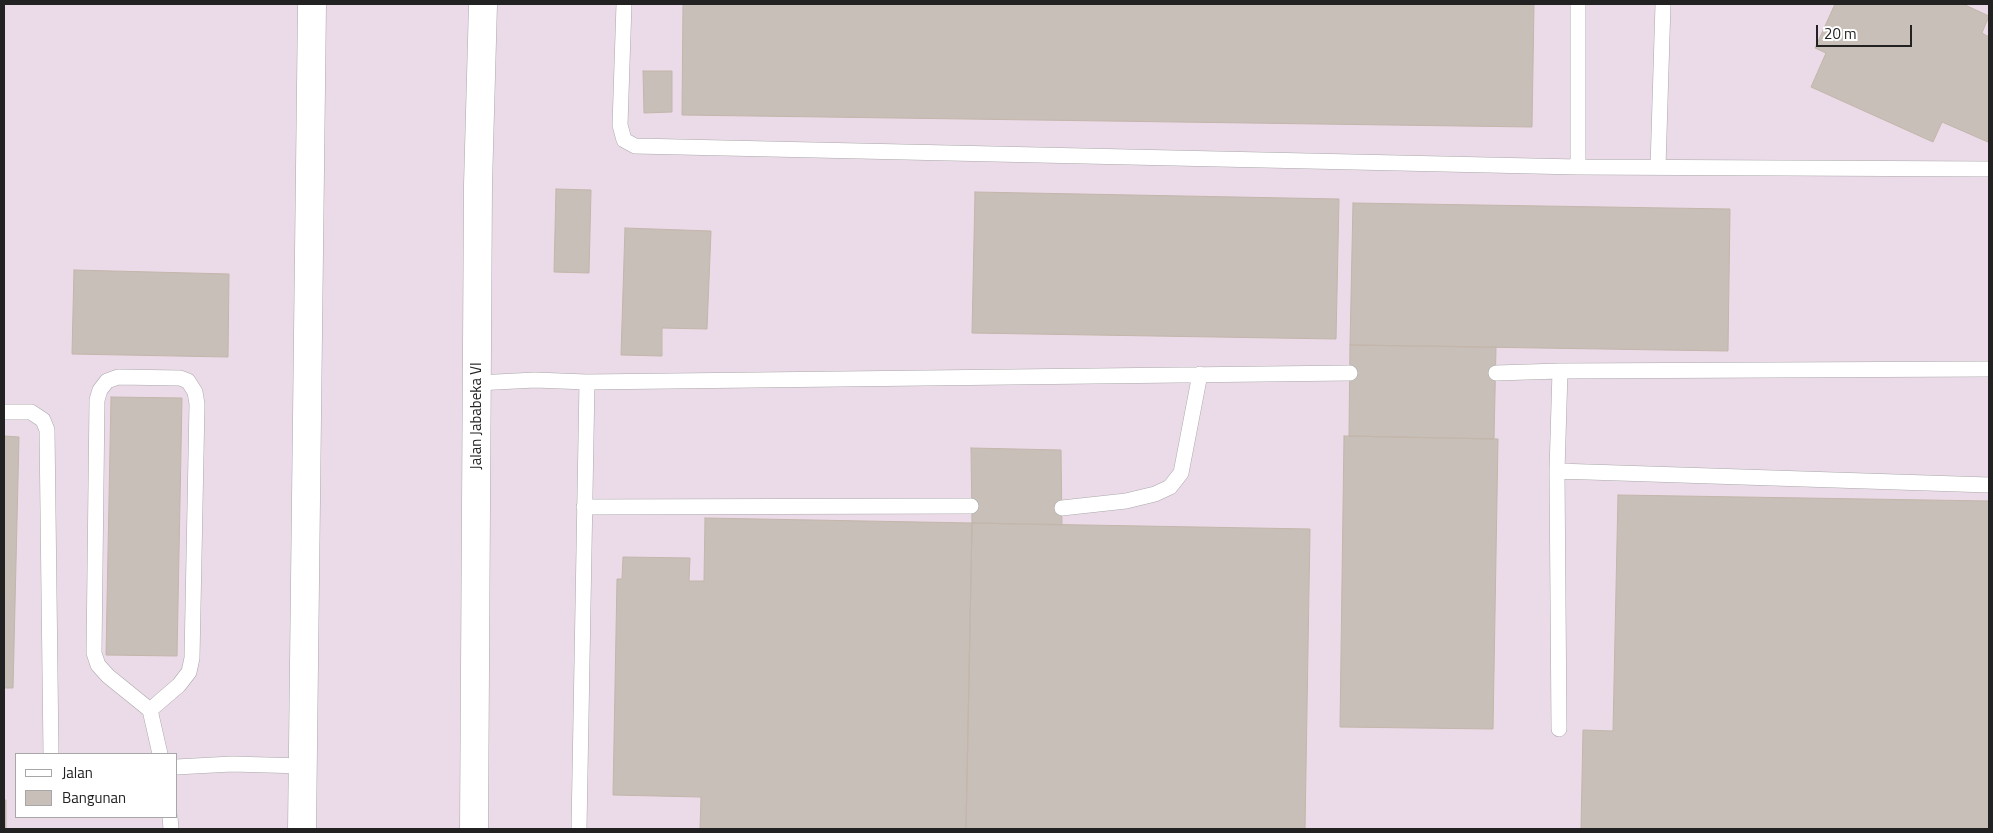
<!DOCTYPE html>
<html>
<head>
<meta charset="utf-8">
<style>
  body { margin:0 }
  #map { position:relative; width:1993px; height:833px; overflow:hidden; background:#f2efe9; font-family:"Titillium Web",sans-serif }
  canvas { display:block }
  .frame { position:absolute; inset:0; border:5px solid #222; pointer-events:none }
  .legend { position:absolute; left:15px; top:753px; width:162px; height:65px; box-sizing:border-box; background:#fff; border:1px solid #a7a7a7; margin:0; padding:6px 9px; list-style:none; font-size:15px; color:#222 }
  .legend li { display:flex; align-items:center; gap:10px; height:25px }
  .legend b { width:25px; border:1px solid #a7a7a7 }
  .scale { position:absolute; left:1816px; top:25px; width:96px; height:22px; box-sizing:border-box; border:2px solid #222; border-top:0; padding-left:6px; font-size:15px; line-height:18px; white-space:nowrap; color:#222; -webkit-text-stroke:4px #fff; paint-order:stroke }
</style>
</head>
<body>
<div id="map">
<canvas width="1993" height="833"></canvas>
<div class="frame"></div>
<ul class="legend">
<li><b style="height:6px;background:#fff"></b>Jalan</li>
<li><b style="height:14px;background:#c7bfb8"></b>Bangunan</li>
</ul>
<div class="scale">20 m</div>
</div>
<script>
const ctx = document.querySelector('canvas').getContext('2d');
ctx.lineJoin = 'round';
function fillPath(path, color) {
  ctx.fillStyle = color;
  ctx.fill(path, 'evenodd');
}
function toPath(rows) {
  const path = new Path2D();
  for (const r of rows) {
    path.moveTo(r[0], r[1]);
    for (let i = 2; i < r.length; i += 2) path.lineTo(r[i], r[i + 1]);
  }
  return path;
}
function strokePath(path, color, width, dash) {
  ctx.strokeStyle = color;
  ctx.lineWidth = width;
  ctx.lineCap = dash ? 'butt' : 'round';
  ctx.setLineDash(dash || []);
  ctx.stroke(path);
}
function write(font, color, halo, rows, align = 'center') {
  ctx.font = font + ' "Titillium Web",sans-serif';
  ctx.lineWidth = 4;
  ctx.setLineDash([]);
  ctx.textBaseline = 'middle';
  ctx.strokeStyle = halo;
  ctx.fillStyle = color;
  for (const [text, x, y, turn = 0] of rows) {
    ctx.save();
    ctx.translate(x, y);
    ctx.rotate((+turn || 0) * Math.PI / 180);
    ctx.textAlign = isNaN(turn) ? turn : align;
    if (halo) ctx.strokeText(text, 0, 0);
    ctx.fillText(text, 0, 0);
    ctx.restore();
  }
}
const industrial = toPath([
  [4,4,1989,4,1989,829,4,829],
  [16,754,176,754,176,817,16,817]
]);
const building = toPath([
  [683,4,1534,4,1532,127,682,115,683,4],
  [1835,4,1963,4,1989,16,1982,33,1989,37,1989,139,1988,142,1942,122,1933,142,1811,87,1826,53,1815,48,1835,4],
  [643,71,672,71,672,112,644,113,643,71],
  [556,189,591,190,589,273,554,272,556,189],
  [975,192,1339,199,1336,339,972,333,975,192],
  [1353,203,1730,209,1728,351,1350,345,1353,203],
  [625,228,711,231,707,329,662,328,662,356,621,355,625,228],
  [74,270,229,274,228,357,72,354,74,270],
  [1350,345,1496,347,1494,439,1349,436,1350,345],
  [111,397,182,398,177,656,106,655,111,397],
  [4,436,19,437,13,688,4,688,4,436],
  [1344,436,1498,439,1493,729,1340,727,1344,436],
  [971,448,1061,450,1062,525,972,523,971,448],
  [1618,495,1989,501,1989,829,1581,829,1583,730,1613,731,1618,495],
  [705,518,972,523,966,829,700,829,701,797,613,795,617,579,622,579,623,557,690,558,689,581,704,581,705,518],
  [972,523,1310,529,1305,829,966,829,972,523],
  [4,800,6,800,6,829,4,829,4,800]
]);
const service = toPath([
  [624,4,620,125,624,140,635,146,1578,167,1989,169],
  [1578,4,1578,167],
  [1658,167,1663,4],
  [1560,371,1557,471,1989,485],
  [1496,373,1560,371,1989,369],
  [477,383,535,380,587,382,1350,373],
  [4,412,31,412,43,420,47,430,51,754],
  [1557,471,1559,729],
  [584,507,971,506],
  [1062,508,1126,501,1155,494,1170,487,1181,473,1200,374],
  [150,710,179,685,189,672,192,658,197,404,195,392,188,381,180,378,118,377,107,381,100,390,97,400,94,653,98,665,108,676,150,710,160,754],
  [176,767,232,764,303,766],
  [170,817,171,829],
  [579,829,587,382]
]);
const tertiary = toPath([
  [302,829,312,4],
  [474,829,478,185,483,4]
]);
const streetNames = [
  ["Jalan Jababeka VI",477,416,-90]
];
fillPath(industrial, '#ebdbe8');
fillPath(building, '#c7bfb8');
strokePath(building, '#c4b6ab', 1);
strokePath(service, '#a9a9a9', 16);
strokePath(tertiary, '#a9a9a9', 29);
strokePath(service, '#fff', 15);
strokePath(tertiary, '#fff', 28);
write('15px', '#222', '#fff', streetNames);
</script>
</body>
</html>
